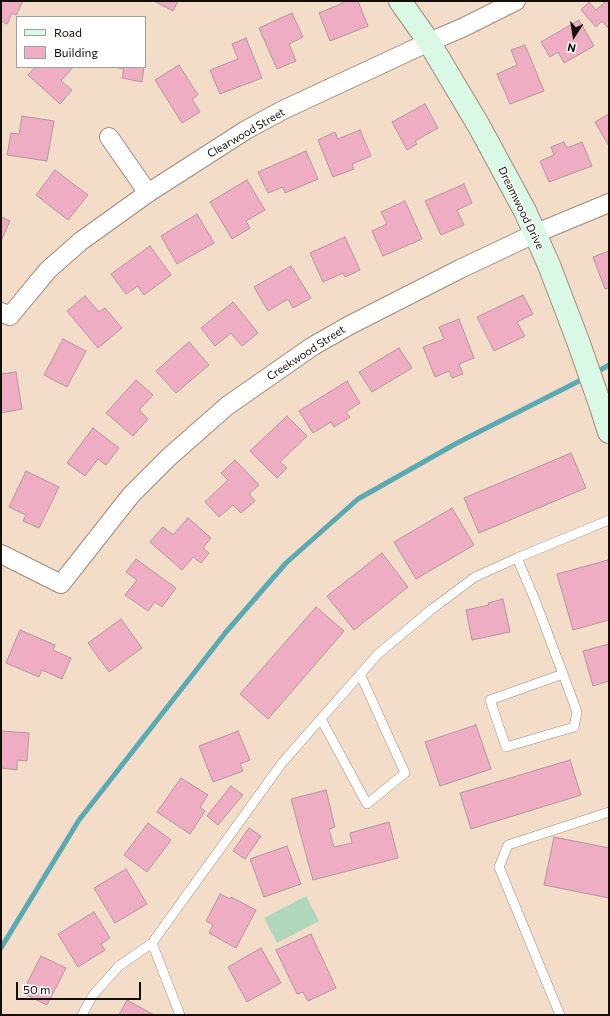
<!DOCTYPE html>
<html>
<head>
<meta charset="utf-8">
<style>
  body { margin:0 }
  #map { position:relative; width:610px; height:1016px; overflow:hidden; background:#f3ddc9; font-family:Commissioner,sans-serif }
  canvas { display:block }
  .frame { position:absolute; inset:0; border:2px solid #160e08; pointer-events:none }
  .legend { position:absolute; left:16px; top:16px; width:130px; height:52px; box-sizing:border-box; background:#fff; border:1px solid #a29f9c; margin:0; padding:5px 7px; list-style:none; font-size:12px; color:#160e08 }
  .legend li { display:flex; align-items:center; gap:8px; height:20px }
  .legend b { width:20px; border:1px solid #a29f9c }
  .north { position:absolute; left:554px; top:16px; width:40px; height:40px; -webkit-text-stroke:3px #fff; paint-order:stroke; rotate:192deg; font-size:11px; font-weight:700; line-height:16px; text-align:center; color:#160e08 }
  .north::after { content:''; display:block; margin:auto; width:14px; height:18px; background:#160e08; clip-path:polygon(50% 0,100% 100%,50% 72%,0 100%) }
  .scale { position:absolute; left:16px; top:982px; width:125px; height:18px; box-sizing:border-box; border:2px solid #160e08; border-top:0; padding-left:5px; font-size:12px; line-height:14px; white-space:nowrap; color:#160e08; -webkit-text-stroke:3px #fff; paint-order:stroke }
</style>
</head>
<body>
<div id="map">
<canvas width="610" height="1016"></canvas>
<div class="frame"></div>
<ul class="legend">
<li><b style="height:5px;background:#daf8e6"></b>Road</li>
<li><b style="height:11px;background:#eeadc3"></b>Building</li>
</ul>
<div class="north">N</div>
<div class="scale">50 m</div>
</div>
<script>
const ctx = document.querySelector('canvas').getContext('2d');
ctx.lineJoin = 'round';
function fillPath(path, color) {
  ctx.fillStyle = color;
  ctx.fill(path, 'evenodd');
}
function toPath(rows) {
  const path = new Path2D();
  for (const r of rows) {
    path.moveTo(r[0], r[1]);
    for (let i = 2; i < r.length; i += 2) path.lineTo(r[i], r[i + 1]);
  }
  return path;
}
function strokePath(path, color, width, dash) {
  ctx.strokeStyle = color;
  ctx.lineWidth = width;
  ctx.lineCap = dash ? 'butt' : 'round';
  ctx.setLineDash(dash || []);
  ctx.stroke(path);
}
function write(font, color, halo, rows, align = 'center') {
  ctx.font = font + ' Commissioner,sans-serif';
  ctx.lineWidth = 3;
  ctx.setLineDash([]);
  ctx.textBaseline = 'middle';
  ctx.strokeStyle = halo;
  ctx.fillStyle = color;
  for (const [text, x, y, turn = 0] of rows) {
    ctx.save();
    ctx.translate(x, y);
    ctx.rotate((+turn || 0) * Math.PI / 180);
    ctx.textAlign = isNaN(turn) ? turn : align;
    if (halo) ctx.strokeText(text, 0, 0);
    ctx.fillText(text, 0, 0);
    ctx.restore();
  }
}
const green = toPath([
  [306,896,319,921,277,943,264,918]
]);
const stream = toPath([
  [595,373,609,365],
  [1,948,79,820,226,632,286,563,358,499,457,443,585,378]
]);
const building = toPath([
  [1,1,23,1,16,15,12,13,7,24,1,21,1,1],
  [154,1,178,1,173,11,154,1],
  [342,1,358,1,368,26,330,41,319,13,343,3,342,1],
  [606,1,609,1,609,29,602,21,596,27,581,10,589,2,596,10,606,1],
  [292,13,303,37,289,44,296,61,277,69,259,28,292,13],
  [579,20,594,46,564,63,558,52,550,57,541,42,579,20],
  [246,38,262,78,220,94,210,70,238,59,232,44,246,38],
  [525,45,544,91,510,104,497,74,517,65,511,50,525,45],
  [179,65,198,95,192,99,200,112,182,123,155,80,179,65],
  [35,67,73,67,61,81,72,90,60,104,28,75,35,67],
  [113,67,144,67,142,82,122,78,124,69,113,67],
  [425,104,438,128,415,141,417,144,407,150,392,122,425,104],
  [609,114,609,146,595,122,609,114],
  [22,116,54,121,47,161,7,155,11,133,19,134,22,116],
  [360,130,371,156,352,164,354,169,333,177,318,140,335,132,338,139,360,130],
  [564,142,567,148,582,142,592,166,549,182,540,161,554,155,551,147,564,142],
  [306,151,318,179,285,193,283,187,268,193,258,172,306,151],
  [55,170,88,195,68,220,36,195,55,170],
  [247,180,265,210,246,221,250,228,232,239,210,202,247,180],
  [464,184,472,203,457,210,464,225,441,235,425,201,464,184],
  [405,201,422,239,383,256,372,231,387,224,381,212,405,201],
  [197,214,214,243,177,264,161,236,197,214],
  [1,217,10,221,1,241,1,217],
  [345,237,360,270,345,277,343,273,323,282,310,253,345,237],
  [150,246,171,275,144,295,138,286,126,294,111,274,150,246],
  [609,251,609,288,605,289,593,257,609,251],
  [291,266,311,298,293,308,288,299,268,311,254,287,291,266],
  [523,295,533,314,517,322,525,336,494,351,477,317,523,295],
  [85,296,99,312,105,308,122,328,98,348,67,311,85,296],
  [233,302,258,333,242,346,231,333,215,346,201,328,233,302],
  [459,319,474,358,459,364,463,374,452,378,449,371,435,377,423,347,444,339,439,327,459,319],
  [63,339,86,351,67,387,44,375,63,339],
  [189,342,209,365,176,393,156,371,189,342],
  [399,348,412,368,372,392,359,372,399,348],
  [16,372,22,409,1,413,1,374,16,372],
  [136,380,153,395,139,410,148,419,133,436,106,413,136,380],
  [347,381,360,403,346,412,350,417,334,427,331,422,313,433,299,411,347,381],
  [287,416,307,436,280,462,287,468,277,478,250,451,287,416],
  [93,428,119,448,106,465,98,459,85,476,67,463,93,428],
  [571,453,586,488,479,533,464,498,571,453],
  [235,460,259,485,249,494,255,501,241,513,233,505,219,517,205,502,228,480,221,473,235,460],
  [26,471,59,487,39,528,23,521,26,515,9,507,26,471],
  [452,508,474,545,416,579,394,542,452,508],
  [188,518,211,538,203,548,209,553,201,563,193,557,182,570,150,542,163,527,173,535,188,518],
  [382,553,408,587,354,630,327,596,382,553],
  [136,559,176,588,162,607,155,602,148,611,125,595,137,580,126,572,136,559],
  [608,560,609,565,609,620,573,630,557,574,608,560],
  [503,599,510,632,472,640,466,610,489,605,488,603,503,599],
  [316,607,344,631,268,719,240,694,316,607],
  [121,619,142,648,109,672,88,643,121,619],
  [20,630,55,645,53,650,71,658,62,679,42,670,39,677,6,663,20,630],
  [609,644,609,681,593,686,583,651,609,644],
  [476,725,491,769,440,786,425,742,476,725],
  [1,731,29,733,27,761,17,760,17,770,1,768,1,731],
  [238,731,250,760,240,764,243,771,213,782,199,746,238,731],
  [570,760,581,795,471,829,460,793,570,760],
  [181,778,208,795,200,807,205,811,190,834,157,812,181,778],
  [231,786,243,795,218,825,207,816,231,786],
  [326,790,335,827,329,829,334,847,352,843,350,833,389,822,398,858,313,880,291,799,326,790],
  [148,823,171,840,147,872,124,855,148,823],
  [249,828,261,836,245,859,233,851,249,828],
  [554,837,609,848,609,898,544,885,554,837],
  [287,846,301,884,264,897,250,859,287,846],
  [126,869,147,904,115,923,94,888,126,869],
  [220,894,230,899,231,897,256,910,236,948,209,933,213,925,206,921,220,894],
  [94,912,110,938,101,944,105,950,78,967,58,934,94,912],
  [311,934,336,988,308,1001,303,992,297,994,276,950,311,934],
  [261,948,281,983,247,1002,228,967,261,948],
  [41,956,66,968,47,1005,22,993,41,956],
  [127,1000,154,1015,119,1015,127,1000]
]);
const lane = toPath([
  [563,674,490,700,506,747,574,727,577,712,563,674,535,600,517,558,609,520],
  [321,719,367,804,405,773,360,674],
  [152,943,180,1015],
  [82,1015,93,995,119,966,152,943,282,763,378,654,432,609,475,577,517,558],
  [560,1015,499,867,508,845,609,812]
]);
const street = toPath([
  [109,137,148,193],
  [1,312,10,316,24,299,48,270,81,241,148,193,246,130,283,110,429,42,462,28,516,1],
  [1,554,61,584,131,495,169,457,227,406,313,346,350,325,460,269,534,234,609,203]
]);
const secondary = toPath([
  [400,1,429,42,479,126,525,211,549,265,578,341,600,404,609,432]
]);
const streetNames = [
  ["Clearwood Street",246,133,-30],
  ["Dreamwood Drive",521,208,64],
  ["Creekwood Street",306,353,-33]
];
fillPath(green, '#b1d7ba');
strokePath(stream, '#59aab3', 5);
fillPath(building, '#eeadc3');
strokePath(building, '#b2969f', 1);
strokePath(lane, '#9f8b79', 10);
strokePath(street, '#9f8b79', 20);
strokePath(secondary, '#9f8b79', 24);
strokePath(lane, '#fff', 9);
strokePath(street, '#fff', 18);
strokePath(secondary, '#daf8e6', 22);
write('11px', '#160e08', '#fff', streetNames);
</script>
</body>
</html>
